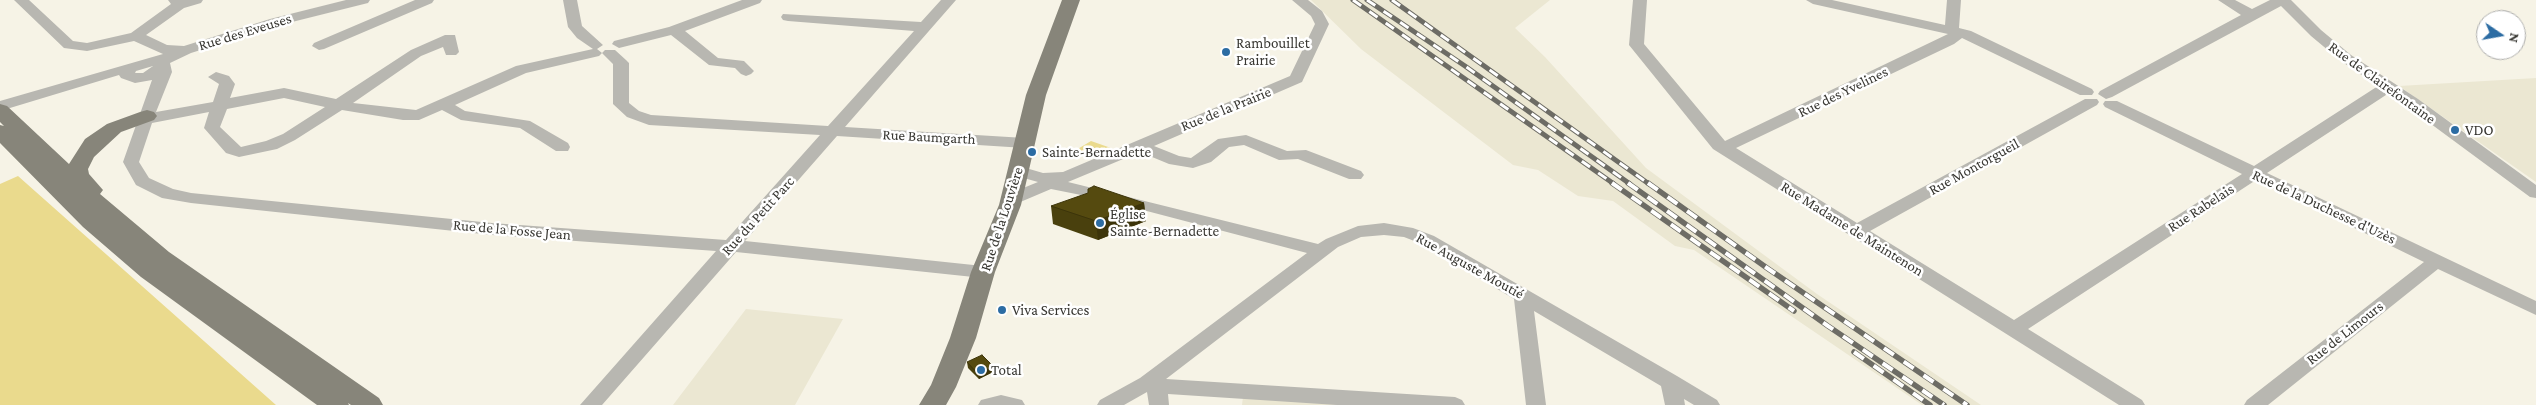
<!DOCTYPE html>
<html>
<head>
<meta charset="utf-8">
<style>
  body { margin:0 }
  #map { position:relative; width:2536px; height:405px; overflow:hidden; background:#f6f3e6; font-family:"Crimson Pro",serif }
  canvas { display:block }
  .north { position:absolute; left:2476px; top:10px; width:50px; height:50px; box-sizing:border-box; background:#fff; border:1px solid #afafad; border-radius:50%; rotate:102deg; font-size:14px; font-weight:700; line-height:20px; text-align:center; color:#383732 }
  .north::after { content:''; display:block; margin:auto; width:18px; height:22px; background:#2c6ca3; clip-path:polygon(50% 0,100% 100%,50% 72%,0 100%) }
</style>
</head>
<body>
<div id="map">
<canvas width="2536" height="405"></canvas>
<div class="north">N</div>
</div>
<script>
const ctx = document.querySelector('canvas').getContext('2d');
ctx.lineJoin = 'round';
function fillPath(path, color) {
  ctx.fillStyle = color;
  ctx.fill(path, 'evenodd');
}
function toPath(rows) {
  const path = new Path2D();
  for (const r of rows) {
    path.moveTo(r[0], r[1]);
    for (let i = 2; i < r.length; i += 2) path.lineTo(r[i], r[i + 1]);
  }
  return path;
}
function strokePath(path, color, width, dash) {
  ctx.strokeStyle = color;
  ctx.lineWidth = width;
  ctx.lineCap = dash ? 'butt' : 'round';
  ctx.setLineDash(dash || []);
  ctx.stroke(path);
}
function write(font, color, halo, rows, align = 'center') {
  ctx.font = font + ' "Crimson Pro",serif';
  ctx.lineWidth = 5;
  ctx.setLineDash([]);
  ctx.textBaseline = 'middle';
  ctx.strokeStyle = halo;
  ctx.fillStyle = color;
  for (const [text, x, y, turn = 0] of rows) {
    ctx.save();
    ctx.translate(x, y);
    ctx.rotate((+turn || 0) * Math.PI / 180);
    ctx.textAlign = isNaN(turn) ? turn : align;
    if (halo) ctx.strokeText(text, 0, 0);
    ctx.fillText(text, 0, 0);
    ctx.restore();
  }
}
const built = toPath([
  [1311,0,1550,0,1515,28,1545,57,1646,168,1817,294,1981,405,1922,405,1694,250,1675,246,1613,201,1578,196,1538,170,1513,165,1361,49],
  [2536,78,2536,182,2399,86],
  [746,309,843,319,795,405,673,405],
  [1243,397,1360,405,1242,405]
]);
const green = toPath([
  [1091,141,1111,148,1092,157,1076,150],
  [18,176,276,405,0,405,0,184]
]);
const minor = toPath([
  [14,0,29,0,73,41,87,43,131,33,171,4,168,0,203,0,201,3,184,8,146,35,167,45,184,46,270,19,346,0,370,0,368,3,280,25,191,53,170,63,172,72,156,112,213,102,219,84,208,77,216,72,229,76,235,84,230,98,284,88,336,99,411,50,445,35,455,35,459,52,456,55,446,55,443,47,421,56,353,103,416,110,516,66,593,49,577,38,568,27,563,0,577,0,582,26,603,45,597,49,602,53,599,56,526,73,455,105,465,111,530,121,568,143,570,147,568,151,556,151,520,128,461,120,442,110,419,120,403,120,342,110,295,140,277,149,239,157,226,153,204,128,209,112,152,123,139,162,149,178,173,189,191,193,492,223,726,240,820,135,649,125,627,117,613,104,613,64,602,53,605,50,615,50,626,60,629,63,629,103,639,111,651,115,828,126,914,31,788,21,783,20,781,17,783,14,921,22,941,0,956,0,845,127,1025,138,1033,143,1025,148,837,136,745,241,983,266,990,268,992,272,990,276,983,278,736,252,602,405,580,405,716,251,492,235,191,203,162,198,136,185,123,162,152,80,135,83,121,78,119,75,0,111,0,101,163,54,134,41,87,51,64,48,14,0],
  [153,66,143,73,135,73,136,71,153,66],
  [284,98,325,107,283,134,266,141,241,147,220,127,227,109,284,98],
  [415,0,434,0,432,3,324,49,319,50,312,46,314,43,415,0],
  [742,0,762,0,760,3,685,31,718,58,744,61,754,71,751,74,746,76,741,74,735,68,709,65,671,35,619,48,612,44,614,41,669,27,742,0],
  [1292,0,1308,0,1322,11,1329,24,1302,82,1154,146,1179,156,1191,158,1218,139,1246,135,1287,151,1306,150,1361,171,1364,175,1361,179,1349,179,1298,159,1279,160,1244,145,1229,147,1211,162,1193,168,1169,164,1140,152,1068,182,1318,244,1326,239,1358,226,1384,223,1413,228,1434,236,1677,376,1717,400,1720,405,1694,405,1684,399,1685,405,1665,405,1661,386,1534,311,1546,405,1526,405,1514,299,1422,244,1404,237,1384,235,1361,237,1338,247,1166,379,1455,397,1462,400,1465,405,1337,405,1168,394,1169,405,1149,405,1147,392,1124,405,1097,405,1100,400,1140,378,1307,253,1101,199,1051,189,1018,203,1006,203,1003,199,1006,195,1038,182,1013,175,1011,171,1013,167,1019,166,1043,173,1063,172,1290,76,1315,24,1311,16,1292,0],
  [1633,0,1647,0,1644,44,1725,141,1948,34,1813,4,1806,0,1832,0,1945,25,1947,0,1961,0,1959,28,1971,31,2092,89,2094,92,2092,95,2080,95,1962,38,1954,44,1736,148,1857,223,2085,99,2097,99,2099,102,2097,105,1870,231,2014,320,2242,174,2105,107,2103,104,2105,101,2117,101,2254,166,2378,86,2341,61,2311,36,2281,6,2112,97,2106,99,2098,94,2100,91,2241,15,2218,0,2235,0,2252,9,2270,0,2291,0,2321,30,2351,55,2418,99,2536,185,2536,198,2530,197,2389,93,2267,173,2536,301,2536,315,2438,269,2268,405,2244,405,2247,400,2424,262,2256,180,2028,329,2142,400,2145,405,2119,405,1713,149,1629,45,1633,0],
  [1001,395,1022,400,1025,405,978,405,981,400,1001,395]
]);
const major = toPath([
  [1062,0,1080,0,1046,95,1021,205,995,272,976,338,956,387,946,405,919,405,931,385,950,338,971,272,999,205,1026,95,1062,0],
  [0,104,7,106,69,164,85,139,107,124,140,112,147,110,154,112,157,116,154,120,121,132,94,157,88,169,89,174,103,190,100,194,169,252,379,398,383,405,351,405,348,403,349,405,317,405,141,277,83,227,0,143,0,125,4,126,0,122,0,104]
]);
const railFar1 = toPath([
  [1353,0,1614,184],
  [1367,0,1465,66,1630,184],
  [1392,0,1649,184]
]);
const rail = toPath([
  [1612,183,1794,311],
  [1628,183,1828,326,1944,405],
  [1648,183,1767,268,1967,405],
  [1854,352,1930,405]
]);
const wall = toPath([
  [1144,203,1146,221,1098,240,1053,224,1051,206],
  [967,362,993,372,979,379,968,368]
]);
const shadedWall = toPath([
  [1144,203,1146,221,1098,240,1096,221],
  [993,366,993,372,979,379,978,374]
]);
const building = toPath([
  [1094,186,1144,203,1096,221,1051,206,1088,193,1088,189,1094,186],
  [982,355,993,366,978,374,967,362,982,355]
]);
const markers = [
  [1226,52,5,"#2c6ca3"],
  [2455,130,5,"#2c6ca3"],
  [1032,152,5,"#2c6ca3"],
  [1100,223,5,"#2c6ca3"],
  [1002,310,5,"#2c6ca3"],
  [981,370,5,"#2c6ca3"]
];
const streetNames = [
  ["Rue des Eveuses",245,32,-17],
  ["Rue de Clairefontaine",2382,83,36],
  ["Rue des Yvelines",1843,92,-26],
  ["Rue de la Prairie",1226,109,-22],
  ["Rue Baumgarth",929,137,3],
  ["Rue Montorgueil",1974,167,-29],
  ["Rue de la Duchesse d'Uzès",2324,207,25],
  ["Rue Rabelais",2201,208,-33],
  ["Rue du Petit Parc",758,216,-48],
  ["Rue de la Louvière",1002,219,-72],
  ["Rue Madame de Maintenon",1852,229,32],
  ["Rue de la Fosse Jean",512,230,5],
  ["Rue Auguste Moutié",1470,266,29],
  ["Rue de Limours",2345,333,-38]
];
const poiNames = [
  ["Rambouillet",1236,43],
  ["Prairie",1236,60],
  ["VDO",2465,130],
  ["Sainte-Bernadette",1042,152],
  ["Église",1110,214],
  ["Sainte-Bernadette",1110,231],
  ["Viva Services",1012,310],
  ["Total",991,370]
];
fillPath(built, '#ebe7d2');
fillPath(green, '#eada8d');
fillPath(minor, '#b8b7b1');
fillPath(major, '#87857a');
strokePath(railFar1, '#6d6c65', 5);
strokePath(rail, '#6d6c65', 5.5);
strokePath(railFar1, '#fff', 3, [10]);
strokePath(rail, '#fff', 4, [12]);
fillPath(wall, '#49400d');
fillPath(shadedWall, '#3c340a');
fillPath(building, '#554a0f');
strokePath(building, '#3c340a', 1);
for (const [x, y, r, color] of markers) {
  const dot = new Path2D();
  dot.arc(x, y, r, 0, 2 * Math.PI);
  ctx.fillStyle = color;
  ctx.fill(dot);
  strokePath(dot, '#fff', 2);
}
write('15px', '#383732', '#fff', streetNames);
write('15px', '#383732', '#fff', poiNames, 'left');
</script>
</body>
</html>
